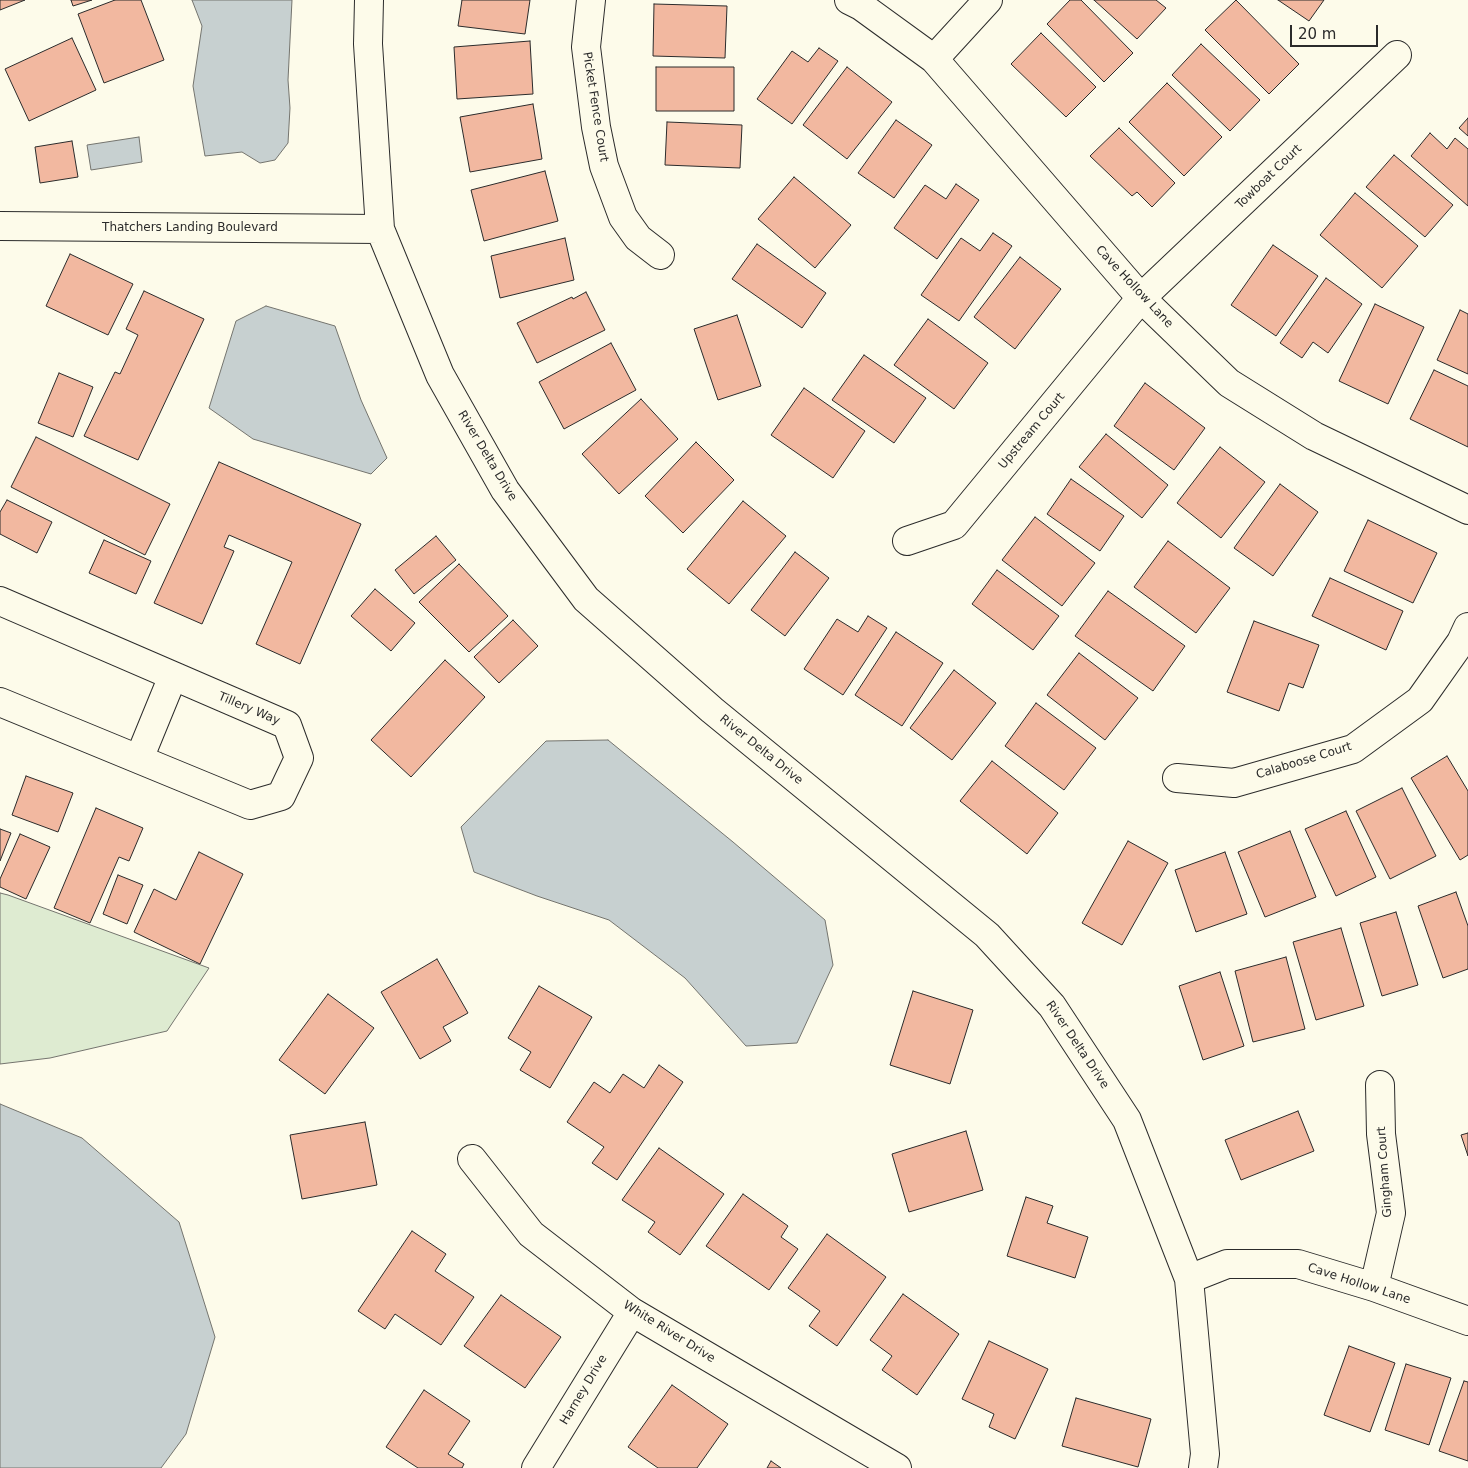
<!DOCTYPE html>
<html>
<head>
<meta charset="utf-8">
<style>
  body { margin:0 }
  #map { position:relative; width:1468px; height:1468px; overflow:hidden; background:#fdfbea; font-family:"DejaVu Sans",sans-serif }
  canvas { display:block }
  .scale { position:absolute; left:1290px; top:25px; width:88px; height:22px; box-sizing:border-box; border:2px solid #2b2b2b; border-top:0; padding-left:6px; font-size:15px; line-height:18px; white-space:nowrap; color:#2b2b2b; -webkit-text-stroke:4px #fdfbea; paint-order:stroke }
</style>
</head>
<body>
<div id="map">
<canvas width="1468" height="1468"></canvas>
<div class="scale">20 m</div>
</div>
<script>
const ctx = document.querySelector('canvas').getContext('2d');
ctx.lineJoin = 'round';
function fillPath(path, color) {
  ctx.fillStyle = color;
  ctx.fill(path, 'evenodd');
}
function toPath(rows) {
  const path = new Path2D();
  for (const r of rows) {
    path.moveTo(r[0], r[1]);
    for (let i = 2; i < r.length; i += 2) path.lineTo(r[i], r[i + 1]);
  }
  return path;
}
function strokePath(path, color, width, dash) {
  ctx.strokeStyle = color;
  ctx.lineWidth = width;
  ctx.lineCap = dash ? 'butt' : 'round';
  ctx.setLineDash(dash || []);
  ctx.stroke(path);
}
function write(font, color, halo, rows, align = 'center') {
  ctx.font = font + ' "DejaVu Sans",sans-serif';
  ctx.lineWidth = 4;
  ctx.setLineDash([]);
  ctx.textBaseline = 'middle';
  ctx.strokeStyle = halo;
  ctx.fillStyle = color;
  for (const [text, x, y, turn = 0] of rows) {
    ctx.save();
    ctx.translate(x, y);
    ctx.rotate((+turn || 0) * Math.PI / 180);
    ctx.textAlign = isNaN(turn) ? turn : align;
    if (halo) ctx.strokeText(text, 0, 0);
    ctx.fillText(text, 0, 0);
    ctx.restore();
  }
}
const green = toPath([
  [0,893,8,895,209,968,167,1031,50,1058,0,1064,0,893]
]);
const water = toPath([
  [192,0,292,0,288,80,290,108,288,143,275,160,260,163,242,152,205,156,193,86,202,26,192,0],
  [139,137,142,162,91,170,87,145,139,137],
  [266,306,335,326,361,400,387,458,371,474,253,439,209,408,236,321,266,306],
  [608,740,733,842,825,920,833,965,797,1043,746,1046,685,978,609,920,537,896,474,872,461,827,546,741,608,740],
  [0,1104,82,1138,179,1222,215,1337,186,1434,161,1468,0,1468,0,1104]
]);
const building = toPath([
  [0,0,25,0,0,10,0,0],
  [71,0,92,0,73,6,71,0],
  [115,0,141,0,164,60,104,83,78,14,115,0],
  [462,0,530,0,525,34,458,26,462,0],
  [1070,0,1081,0,1133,53,1104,82,1047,24,1070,0],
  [1094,0,1156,0,1166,8,1137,39,1094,0],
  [1236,0,1299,64,1269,94,1205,30,1236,0],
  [1278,0,1324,0,1309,21,1278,0],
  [654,4,727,6,725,58,653,56,654,4],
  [1041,33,1096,87,1066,117,1011,64,1041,33],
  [72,38,96,90,29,121,5,69,72,38],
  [530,41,533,94,457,99,454,47,530,41],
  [1201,44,1260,100,1230,131,1172,75,1201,44],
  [819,48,838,61,792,124,757,99,792,51,808,62,819,48],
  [656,67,734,67,734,111,656,111,656,67],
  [847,67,892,102,847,159,803,125,847,67],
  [1167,83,1222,137,1184,176,1129,122,1167,83],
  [533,104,542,159,470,172,460,117,533,104],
  [1468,118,1468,136,1459,128,1468,118],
  [896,120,932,145,894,198,858,173,896,120],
  [667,122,742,125,740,168,665,165,667,122],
  [1119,128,1175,183,1152,207,1137,192,1132,196,1090,156,1119,128],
  [1430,133,1447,149,1455,138,1468,149,1468,206,1411,156,1430,133],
  [72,141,78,177,40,183,35,147,72,141],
  [1394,155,1453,205,1425,237,1366,187,1394,155],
  [545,171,558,221,484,241,471,190,545,171],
  [794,177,851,225,815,268,758,219,794,177],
  [956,184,979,200,937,259,894,228,925,185,946,199,956,184],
  [1355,193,1418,246,1382,288,1320,235,1355,193],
  [993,233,1012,246,959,321,921,295,961,238,980,251,993,233],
  [565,238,574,280,500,298,491,256,565,238],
  [757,244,826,293,802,328,732,279,757,244],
  [1273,245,1318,276,1276,336,1231,305,1273,245],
  [70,254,133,284,108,335,46,306,70,254],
  [1020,257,1061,289,1015,349,974,317,1020,257],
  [1326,278,1362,304,1328,353,1313,342,1302,358,1280,343,1326,278],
  [144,291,204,319,138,460,84,436,115,372,120,374,138,335,126,329,144,291],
  [586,292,605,330,537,363,517,323,572,297,573,299,586,292],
  [1375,304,1424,327,1388,404,1339,381,1375,304],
  [1460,310,1468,314,1468,374,1437,360,1460,310],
  [737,315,761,386,718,400,694,329,737,315],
  [928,319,988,363,954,409,894,365,928,319],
  [611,343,636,390,564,429,539,382,611,343],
  [864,355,926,398,894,443,832,400,864,355],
  [1434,370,1468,386,1468,447,1410,419,1434,370],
  [59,373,93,387,73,437,38,423,59,373],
  [1145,383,1205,428,1174,470,1114,426,1145,383],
  [804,388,865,431,833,478,771,435,804,388],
  [641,399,678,439,619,494,582,454,641,399],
  [1106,434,1168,485,1142,518,1079,467,1106,434],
  [36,437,170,504,145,555,11,487,36,437],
  [696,442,734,480,683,533,645,496,696,442],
  [1220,447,1265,482,1221,538,1177,503,1220,447],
  [219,462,361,524,300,664,256,644,292,562,229,535,224,547,234,551,202,624,154,603,219,462],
  [1071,479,1124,516,1100,551,1047,514,1071,479],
  [1280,484,1318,512,1273,576,1234,548,1280,484],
  [7,500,52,522,37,553,0,534,0,512,7,500],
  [743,501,786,536,729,604,687,569,743,501],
  [1035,517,1095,563,1062,606,1002,560,1035,517],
  [1368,520,1437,553,1413,603,1344,571,1368,520],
  [436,536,456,560,414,594,395,570,436,536],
  [104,540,151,561,136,594,89,573,104,540],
  [1168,541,1230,588,1196,633,1134,587,1168,541],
  [795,552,829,578,785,636,751,610,795,552],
  [459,564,508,616,469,652,419,602,459,564],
  [997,570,1059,616,1033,650,972,604,997,570],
  [1330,578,1403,611,1386,650,1312,616,1330,578],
  [375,589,415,623,391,651,351,616,375,589],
  [1108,591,1185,646,1153,691,1075,636,1108,591],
  [868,616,887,628,843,695,804,669,837,619,858,632,868,616],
  [513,620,538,646,499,683,474,657,513,620],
  [1254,621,1319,645,1303,688,1289,683,1279,711,1227,692,1254,621],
  [896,632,943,663,902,726,855,695,896,632],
  [1079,653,1138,698,1105,740,1047,695,1079,653],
  [445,660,485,697,411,777,371,740,445,660],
  [954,670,996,703,952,760,910,728,954,670],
  [1036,703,1096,748,1064,790,1005,746,1036,703],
  [1447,756,1468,791,1468,855,1460,860,1411,778,1447,756],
  [992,761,1058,813,1027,854,960,801,992,761],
  [26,776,73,793,58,832,12,815,26,776],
  [1402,788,1436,856,1390,879,1356,811,1402,788],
  [96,808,143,828,129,861,119,857,90,923,54,908,96,808],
  [1346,811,1376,877,1336,896,1305,829,1346,811],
  [0,829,11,833,0,861,0,829],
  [1290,831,1316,897,1265,917,1238,852,1290,831],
  [20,834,50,847,26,899,0,887,0,879,20,834],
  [1128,841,1168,863,1122,945,1082,923,1128,841],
  [199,852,243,874,200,964,134,932,154,889,176,900,199,852],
  [1225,852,1247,914,1196,932,1175,870,1225,852],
  [118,875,143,885,127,924,103,914,118,875],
  [1456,892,1468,926,1468,969,1443,978,1418,906,1456,892],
  [1396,912,1418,985,1382,996,1360,923,1396,912],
  [1341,928,1364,1006,1316,1020,1293,942,1341,928],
  [1286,957,1305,1029,1253,1042,1235,971,1286,957],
  [437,959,468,1013,443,1027,451,1041,420,1059,381,992,437,959],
  [1220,972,1244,1046,1203,1060,1179,986,1220,972],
  [539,986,592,1017,550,1088,520,1070,531,1052,508,1038,539,986],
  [913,991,973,1010,950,1084,890,1065,913,991],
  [328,994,374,1028,325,1094,279,1060,328,994],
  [659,1065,683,1082,617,1180,592,1163,604,1147,567,1122,594,1082,610,1093,623,1074,644,1088,659,1065],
  [1298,1111,1314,1151,1241,1180,1225,1140,1298,1111],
  [365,1122,377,1185,302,1199,290,1135,365,1122],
  [966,1131,983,1190,909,1212,892,1154,966,1131],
  [1468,1133,1468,1156,1461,1135,1468,1133],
  [659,1148,724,1194,680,1255,648,1232,655,1222,622,1200,659,1148],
  [743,1194,788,1226,781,1237,798,1249,769,1290,706,1246,743,1194],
  [1026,1197,1053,1206,1047,1223,1088,1237,1075,1278,1007,1256,1026,1197],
  [412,1231,446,1254,435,1271,474,1297,441,1345,395,1314,385,1329,358,1311,412,1231],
  [827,1234,886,1277,837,1346,809,1326,820,1311,788,1288,827,1234],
  [903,1294,959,1334,917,1395,882,1370,892,1356,870,1340,903,1294],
  [501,1295,561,1337,525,1388,464,1346,501,1295],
  [989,1341,1048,1369,1015,1439,989,1427,994,1414,962,1399,989,1341],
  [1349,1346,1395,1363,1370,1432,1324,1415,1349,1346],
  [1406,1364,1451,1378,1429,1445,1385,1430,1406,1364],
  [1464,1381,1468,1382,1468,1461,1439,1451,1464,1381],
  [672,1385,728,1424,697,1468,658,1468,628,1447,672,1385],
  [424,1390,470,1421,448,1454,464,1464,462,1468,418,1468,386,1447,424,1390],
  [1076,1398,1151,1419,1138,1467,1062,1446,1076,1398],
  [771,1461,781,1468,767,1468,771,1461]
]);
const minor = toPath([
  [369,0,368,44,380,229,440,375,505,490,586,599,712,710,987,935,1052,1006,1127,1120,1189,1279,1205,1454,1203,1468],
  [591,0,586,47,596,127,604,166,623,217,638,238,660,255],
  [849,0,861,6,934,59,1141,298,1229,383,1314,436,1468,510],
  [934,59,988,0],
  [0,226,380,229],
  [907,541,954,525,1141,298,1397,55],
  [0,601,287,725,299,758,281,796,250,805,0,702],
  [139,759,173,676],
  [1177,778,1234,783,1353,749,1420,700,1461,642,1468,627],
  [472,1159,531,1234,632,1312,897,1468],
  [1189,1279,1227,1264,1298,1264,1374,1287,1468,1321],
  [1374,1287,1391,1213,1381,1134,1380,1085],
  [536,1468,632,1312]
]);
const streetNames = [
  ["Picket Fence Court",595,107,81],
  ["Towboat Court",1269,177,-44],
  ["Thatchers Landing Boulevard",190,228],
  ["Cave Hollow Lane",1134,287,47],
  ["Upstream Court",1032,431,-50],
  ["River Delta Drive",487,456,59],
  ["Tillery Way",249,709,23],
  ["River Delta Drive",761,750,39],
  ["Calaboose Court",1304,761,-17],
  ["River Delta Drive",1077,1045,56],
  ["Gingham Court",1385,1172,-94],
  ["Cave Hollow Lane",1359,1284,18],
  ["White River Drive",669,1332,32],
  ["Harney Drive",584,1390,-59]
];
fillPath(green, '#deebd1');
strokePath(green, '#74746e', 1);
fillPath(water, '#c7d0d0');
strokePath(water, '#74746e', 1);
fillPath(building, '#f2b8a0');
strokePath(building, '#2b2b2b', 1);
strokePath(minor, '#2b2b2b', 30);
strokePath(minor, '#fdfbea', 28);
write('12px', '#2b2b2b', '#fdfbea', streetNames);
</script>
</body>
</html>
